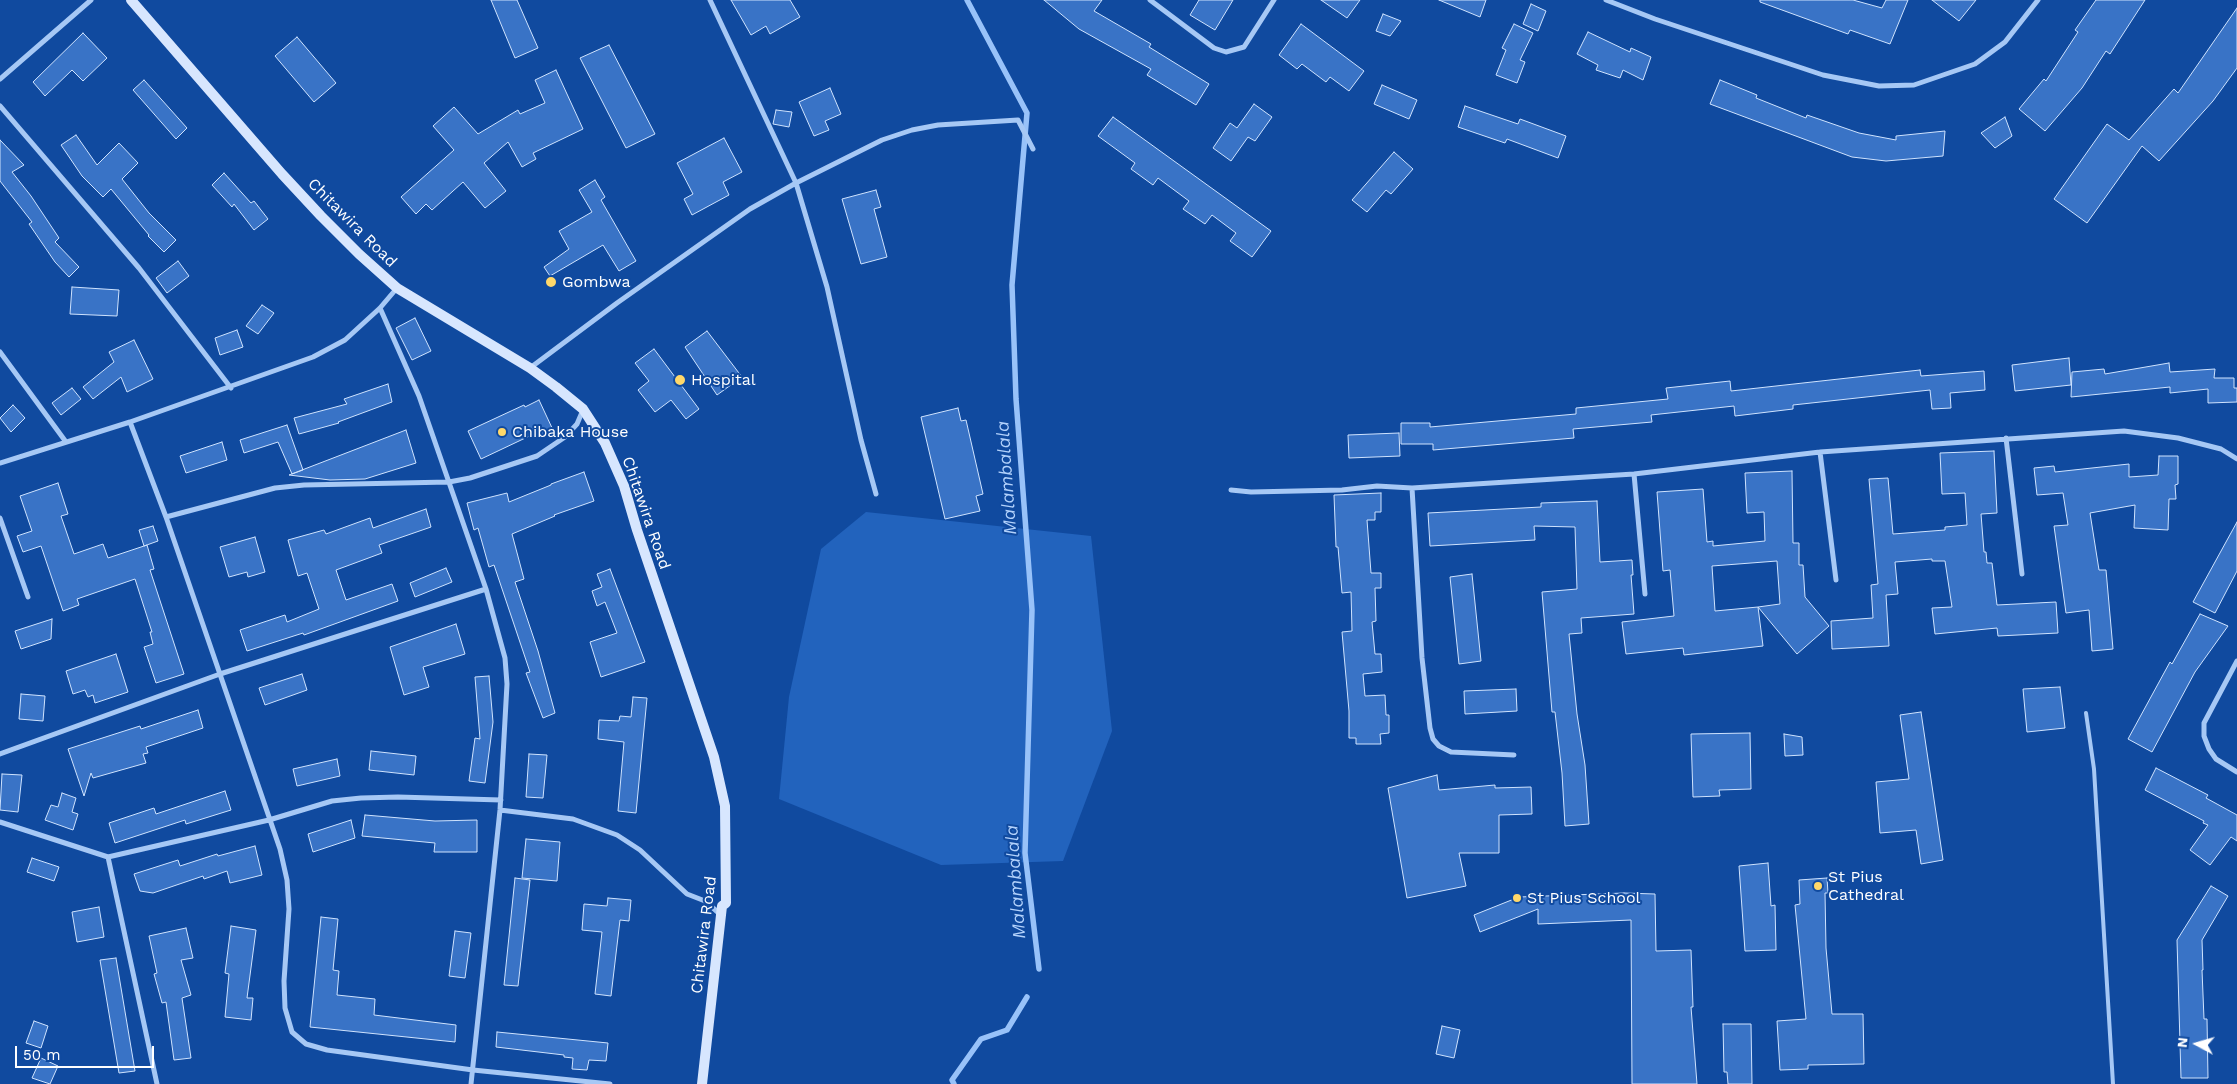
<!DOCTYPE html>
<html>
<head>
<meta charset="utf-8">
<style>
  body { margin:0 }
  #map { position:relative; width:2237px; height:1084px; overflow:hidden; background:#104a9f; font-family:"Work Sans",sans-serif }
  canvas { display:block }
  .north { position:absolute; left:2172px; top:1019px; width:50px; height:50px; -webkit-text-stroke:4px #104a9f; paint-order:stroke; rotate:276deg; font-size:14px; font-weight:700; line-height:20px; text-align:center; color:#fff }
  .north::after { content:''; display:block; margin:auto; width:18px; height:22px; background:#fff; clip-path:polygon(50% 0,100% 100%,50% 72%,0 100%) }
  .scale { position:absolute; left:15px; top:1046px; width:139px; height:22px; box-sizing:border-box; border:2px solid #fff; border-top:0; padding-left:6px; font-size:15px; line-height:18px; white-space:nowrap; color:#fff; -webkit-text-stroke:4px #104a9f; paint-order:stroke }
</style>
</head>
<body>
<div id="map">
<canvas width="2237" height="1084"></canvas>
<div class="north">N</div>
<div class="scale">50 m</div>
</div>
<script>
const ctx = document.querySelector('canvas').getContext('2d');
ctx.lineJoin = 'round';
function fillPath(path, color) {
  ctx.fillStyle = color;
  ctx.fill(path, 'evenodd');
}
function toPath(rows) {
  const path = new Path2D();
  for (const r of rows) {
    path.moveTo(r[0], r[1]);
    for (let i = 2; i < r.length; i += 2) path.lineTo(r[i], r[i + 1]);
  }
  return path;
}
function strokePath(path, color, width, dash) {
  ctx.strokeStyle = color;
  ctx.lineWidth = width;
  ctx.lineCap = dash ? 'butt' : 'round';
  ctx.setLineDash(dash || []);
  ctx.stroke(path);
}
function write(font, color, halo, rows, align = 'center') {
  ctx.font = font + ' "Work Sans",sans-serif';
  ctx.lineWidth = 4;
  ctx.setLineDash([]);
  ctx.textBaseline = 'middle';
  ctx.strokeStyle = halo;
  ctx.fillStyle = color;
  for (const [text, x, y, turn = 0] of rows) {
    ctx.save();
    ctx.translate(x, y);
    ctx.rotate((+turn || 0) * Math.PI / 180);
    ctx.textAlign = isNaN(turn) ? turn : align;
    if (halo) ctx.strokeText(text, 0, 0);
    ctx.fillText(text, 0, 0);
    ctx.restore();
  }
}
const green = toPath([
  [866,512,1091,536,1112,731,1063,861,941,865,779,799,789,697,821,549]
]);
const stream = toPath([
  [967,0,1027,113,1012,285,1016,399,1032,610,1025,853,1039,969],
  [954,1084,952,1080,981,1039,1007,1030,1027,997]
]);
const building = toPath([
  [491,0,517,0,538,48,515,58,491,0],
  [731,0,790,0,800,17,770,34,766,26,751,35,731,0],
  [1044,0,1102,0,1094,11,1151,44,1149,47,1209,84,1196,105,1147,75,1151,69,1079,29,1044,0],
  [1199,0,1233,0,1215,30,1190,15,1199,0],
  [1321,0,1360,0,1347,18,1321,0],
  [1439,0,1486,0,1480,17,1439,0],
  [1760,0,1853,0,1882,8,1886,0,1908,0,1890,44,1850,30,1848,34,1760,2,1760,0],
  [1932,0,1976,0,1959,21,1932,0],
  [2096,0,2145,0,2110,54,2106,51,2082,88,2045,131,2019,109,2044,79,2046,81,2078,32,2075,30,2096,0],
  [1531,4,1546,11,1538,31,1523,24,1531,4],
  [2237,8,2237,68,2213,101,2159,161,2142,146,2087,223,2054,199,2107,124,2129,140,2174,89,2178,93,2237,8],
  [1383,14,1401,21,1390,36,1376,31,1383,14],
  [1301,24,1364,71,1349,91,1330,77,1326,82,1302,64,1297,69,1279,55,1301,24],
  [1514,24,1533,33,1520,60,1525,62,1517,83,1496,75,1506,50,1502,48,1514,24],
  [1588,32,1630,52,1631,48,1651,57,1643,80,1623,70,1620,78,1596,70,1598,65,1577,54,1588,32],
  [83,33,107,58,83,81,72,70,45,96,33,82,83,33],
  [297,37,336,83,314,102,275,56,297,37],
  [609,45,655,134,626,148,580,58,609,45],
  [556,70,583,129,533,153,536,159,522,167,508,142,484,163,506,191,485,208,463,182,432,210,426,204,416,214,401,197,454,150,433,126,454,107,478,134,518,110,520,114,545,103,535,80,556,70],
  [144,80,187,128,176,139,133,90,144,80],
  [1720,80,1757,95,1756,98,1806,118,1807,115,1859,133,1896,140,1896,136,1945,131,1943,156,1886,161,1852,157,1710,104,1720,80],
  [1382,85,1417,100,1409,119,1374,104,1382,85],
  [830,88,841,114,825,121,829,130,814,136,799,102,830,88],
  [1254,104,1272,117,1255,141,1248,137,1231,161,1213,148,1230,123,1237,128,1254,104],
  [1465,106,1518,124,1520,119,1566,136,1558,158,1507,139,1505,143,1458,127,1465,106],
  [776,110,792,112,789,127,773,124,776,110],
  [1113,117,1271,231,1252,257,1230,241,1236,233,1212,215,1205,224,1183,209,1189,201,1158,178,1153,185,1131,169,1135,163,1098,136,1113,117],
  [2005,117,2012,136,1995,148,1981,133,2005,117],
  [76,135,97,165,119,143,138,163,122,179,149,213,176,240,164,252,148,236,149,235,111,189,103,197,82,176,61,145,76,135],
  [724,138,742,172,723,182,729,195,692,215,684,199,693,194,677,163,724,138],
  [0,140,24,165,12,172,31,196,59,238,55,242,79,267,69,277,55,262,29,224,32,222,0,181,0,140],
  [1394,152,1413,169,1391,194,1386,190,1367,212,1352,200,1394,152],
  [224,173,251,203,254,201,268,219,254,230,234,204,232,207,212,185,224,173],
  [595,180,605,197,601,200,636,261,619,271,603,245,550,276,544,267,569,249,559,231,592,212,579,190,595,180],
  [876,190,881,207,874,209,887,257,861,264,842,199,876,190],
  [178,261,189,276,167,293,156,278,178,261],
  [72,287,119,290,117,316,70,314,72,287],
  [262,305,274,313,258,334,246,326,262,305],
  [415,318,431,351,412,360,396,328,415,318],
  [237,330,243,347,220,355,215,338,237,330],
  [707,331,742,377,717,395,685,347,707,331],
  [134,340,153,379,127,392,121,377,93,399,83,387,114,362,109,352,134,340],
  [654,349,699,409,686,419,671,400,655,412,638,390,649,381,635,363,654,349],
  [2069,358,2071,385,2015,391,2012,365,2069,358],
  [2169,363,2170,372,2215,369,2214,378,2234,378,2234,388,2237,388,2237,402,2208,403,2208,389,2170,393,2170,387,2071,397,2072,372,2104,369,2105,374,2169,363],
  [1920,370,1921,376,1984,371,1985,390,1950,393,1951,408,1932,409,1930,390,1793,405,1793,409,1735,416,1734,406,1651,415,1652,422,1573,429,1574,438,1433,450,1433,444,1401,444,1401,423,1430,423,1430,427,1576,414,1576,408,1668,399,1666,388,1730,381,1731,391,1920,370],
  [388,384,392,402,338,422,339,423,299,434,294,418,347,404,344,399,388,384],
  [72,388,81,399,61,415,52,403,72,388],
  [539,400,553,430,540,437,538,432,481,459,468,431,524,405,525,407,539,400],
  [13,405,25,418,11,432,0,418,13,405],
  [958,408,961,421,966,420,983,494,976,496,980,511,945,519,921,417,958,408],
  [287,425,303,470,292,474,278,442,244,453,240,440,287,425],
  [406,430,416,463,365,479,330,480,289,475,406,430],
  [1399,433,1400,456,1349,458,1348,435,1399,433],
  [222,442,227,460,186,473,180,456,222,442],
  [1994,451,1997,513,1981,514,1984,552,1986,552,1987,563,1992,563,1997,605,2056,602,2058,633,1998,636,1997,628,1935,634,1932,608,1952,607,1945,561,1932,561,1932,559,1895,562,1898,594,1886,595,1889,646,1832,649,1831,621,1873,618,1871,585,1878,584,1869,479,1888,478,1893,534,1945,530,1945,527,1967,525,1965,493,1942,494,1940,453,1994,451],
  [2159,456,2178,456,2178,484,2175,485,2176,499,2169,499,2168,530,2134,528,2135,505,2090,513,2099,570,2106,570,2113,649,2092,651,2089,610,2066,613,2054,526,2068,525,2063,493,2037,495,2034,468,2054,466,2055,472,2129,464,2129,477,2158,475,2159,456],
  [1792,471,1793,543,1799,543,1799,565,1803,565,1805,597,1829,626,1797,654,1758,607,1780,604,1777,561,1712,566,1715,611,1758,607,1763,646,1684,655,1683,648,1626,654,1622,622,1674,616,1670,570,1663,571,1657,492,1703,489,1707,542,1713,541,1713,546,1765,541,1764,512,1747,513,1745,473,1792,471],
  [584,472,594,501,554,515,555,516,512,534,524,579,515,582,538,651,555,713,543,718,526,673,530,672,494,565,489,567,478,528,474,530,467,503,507,493,509,502,551,485,551,484,584,472],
  [58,483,68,514,61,516,74,554,103,544,108,558,147,545,154,569,150,570,184,674,156,683,144,647,153,644,150,632,152,632,135,579,77,599,79,605,63,611,41,546,23,552,17,536,32,531,20,496,58,483],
  [1381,493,1381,512,1375,512,1375,520,1367,520,1371,573,1381,573,1381,588,1375,588,1376,621,1372,622,1375,654,1381,654,1382,672,1363,674,1365,696,1385,695,1386,715,1389,715,1389,733,1380,734,1381,744,1356,744,1356,738,1349,738,1349,711,1342,632,1352,631,1351,592,1342,593,1338,547,1336,547,1334,495,1381,493],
  [1597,501,1600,562,1632,560,1633,575,1631,575,1634,614,1581,618,1582,633,1569,634,1577,714,1585,765,1589,824,1565,826,1562,773,1555,712,1552,712,1542,592,1577,589,1575,527,1534,526,1535,540,1430,546,1428,513,1541,507,1541,503,1597,501],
  [426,509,431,527,379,545,382,553,336,570,346,600,392,584,398,601,304,635,303,633,247,651,240,630,285,615,287,622,319,609,307,573,298,576,288,540,324,530,326,534,370,518,373,528,426,509],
  [2237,522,2237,571,2215,613,2193,602,2237,522],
  [153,526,158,541,144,546,139,530,153,526],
  [255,537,265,572,248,577,247,572,229,577,220,547,255,537],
  [446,568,452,582,415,597,410,583,446,568],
  [610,569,645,662,601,677,590,642,617,633,605,602,597,606,592,591,602,587,597,574,610,569],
  [1472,574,1481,661,1459,664,1450,577,1472,574],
  [2200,614,2228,626,2195,672,2152,752,2128,739,2170,662,2172,664,2200,614],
  [52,619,51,639,21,649,15,631,52,619],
  [456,624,465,654,423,667,429,687,404,695,390,647,456,624],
  [116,654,128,692,95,703,93,695,88,697,85,690,73,694,66,671,116,654],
  [302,674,307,690,265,705,259,688,302,674],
  [489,676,493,722,485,783,469,781,475,738,480,739,475,677,489,676],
  [2060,687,2065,728,2027,732,2023,689,2060,687],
  [1516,689,1517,711,1465,714,1464,691,1516,689],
  [21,694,45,696,43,721,19,719,21,694],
  [633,697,647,698,636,813,618,811,624,742,598,739,599,720,619,721,620,716,631,717,633,697],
  [198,710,203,728,146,747,148,753,143,754,146,763,93,778,91,773,84,796,68,749,140,726,141,729,198,710],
  [1921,712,1943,860,1921,864,1916,830,1880,833,1876,782,1909,779,1900,715,1921,712],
  [1750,733,1751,789,1719,790,1720,796,1693,797,1691,734,1750,733],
  [1784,734,1802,737,1803,755,1785,756,1784,734],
  [371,751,416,756,414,775,369,770,371,751],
  [529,754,547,755,543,798,526,797,529,754],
  [337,759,340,776,297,786,293,769,337,759],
  [2156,768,2208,795,2206,798,2237,815,2237,841,2231,837,2210,865,2190,850,2208,825,2203,823,2204,821,2145,790,2156,768],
  [2,774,22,775,18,812,0,810,2,774],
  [1437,775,1439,790,1495,785,1495,788,1531,787,1532,814,1499,815,1499,853,1459,853,1466,886,1407,898,1388,788,1437,775],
  [225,791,231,810,186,824,185,820,115,843,109,823,154,808,156,814,225,791],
  [62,793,76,798,72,812,78,814,73,830,45,820,51,805,58,807,62,793],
  [365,815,435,821,477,820,477,852,434,852,435,843,362,836,365,815],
  [351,820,355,838,313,852,308,834,351,820],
  [526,839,560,842,557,881,522,878,526,839],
  [255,846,262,875,230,883,227,871,204,879,203,876,153,893,140,891,134,874,178,860,180,866,217,854,218,856,255,846],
  [32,858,59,867,54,881,27,872,32,858],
  [1768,863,1771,906,1775,905,1776,950,1745,951,1739,866,1768,863],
  [515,878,530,880,518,986,504,985,515,878],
  [1827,878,1828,893,1825,893,1826,948,1832,1014,1863,1014,1864,1064,1808,1065,1808,1069,1780,1070,1777,1021,1806,1019,1795,905,1800,904,1799,880,1827,878],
  [2211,886,2228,896,2202,940,2203,970,2202,970,2204,1019,2207,1019,2208,1078,2181,1078,2177,940,2211,886],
  [1624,893,1655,894,1656,951,1691,950,1693,1007,1691,1007,1697,1084,1632,1084,1631,920,1538,924,1538,909,1480,932,1474,915,1519,897,1624,893],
  [608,898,631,900,629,921,620,920,611,996,595,994,602,932,582,930,584,904,607,906,608,898],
  [99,907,104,937,77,942,72,912,99,907],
  [321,917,338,919,333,970,339,971,337,995,375,999,374,1015,456,1025,455,1042,310,1027,321,917],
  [231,926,256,930,247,998,253,998,251,1020,225,1017,229,974,225,973,231,926],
  [186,928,193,958,181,960,191,995,182,998,191,1058,174,1060,166,1002,162,1003,154,974,157,973,149,936,186,928],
  [455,931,471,933,465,978,449,976,455,931],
  [116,958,135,1071,119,1073,100,960,116,958],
  [34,1021,48,1026,41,1048,26,1043,34,1021],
  [1723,1024,1751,1024,1752,1084,1728,1084,1727,1072,1724,1072,1723,1024],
  [1442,1026,1460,1030,1454,1058,1436,1054,1442,1026],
  [497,1032,608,1043,606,1061,589,1060,587,1070,572,1069,573,1058,564,1057,564,1055,496,1047,497,1032],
  [41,1058,58,1066,50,1084,32,1078,41,1058]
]);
const lane = toPath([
  [2086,713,2094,769,2113,1084]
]);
const street = toPath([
  [710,0,796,183,827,287,861,440,876,494],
  [1150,0,1214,48,1226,52,1244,47,1274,0],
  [1606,0,1655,19,1823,75,1879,86,1914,85,1975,64,2005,42,2038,0],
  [0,79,91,0],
  [0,106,139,268,231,388],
  [380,308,419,396,486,589,505,658,507,684,500,810,471,1084],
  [0,352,66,442],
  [530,368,617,303,750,209,796,183,882,140,912,130,938,125,1018,120,1033,149],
  [130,422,166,517,280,849,287,880,289,909,284,981,285,1008,292,1032,306,1044,327,1050,473,1070,610,1084],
  [2006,438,2022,574],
  [1820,452,1836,580],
  [0,463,130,422,313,357,345,340,380,308,397,288],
  [1634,474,1645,594],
  [1412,488,1422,658,1430,728,1433,739,1439,746,1451,752,1514,755],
  [1231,490,1251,492,1342,490,1377,486,1412,488,1634,474,1820,452,2124,431,2178,438,2221,449,2237,459],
  [166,517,275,488,304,485,449,482,470,478,537,456,565,437,577,424,583,410],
  [0,518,28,597],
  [2237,661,2204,723,2204,736,2209,749,2216,759,2237,772],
  [0,754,220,674,486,589],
  [500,810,573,819,617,835,640,850,687,894,705,901,721,915],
  [0,822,108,857,269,820,332,801,361,798,398,797,501,800],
  [108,857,157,1084]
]);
const secondary = toPath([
  [131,0,282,174,321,216,359,254,397,288,530,368,556,387,583,409,605,443,624,486,637,530,714,757,725,806,726,903,722,906,721,915,702,1084]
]);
const markers = [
  [551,282,6,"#ffd86a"],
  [680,380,6,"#ffd86a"],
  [502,432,5,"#ffd86a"],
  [1818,886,5,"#ffd86a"],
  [1517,898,5,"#ffd86a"]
];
const streetNames = [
  ["Chitawira Road",352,223,45],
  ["Chitawira Road",646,513,71],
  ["Chitawira Road",704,935,-83]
];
const poiNames = [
  ["Gombwa",562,282],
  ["Hospital",691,380],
  ["Chibaka House",512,432],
  ["St Pius",1828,877],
  ["Cathedral",1828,895],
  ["St Pius School",1527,898]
];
const waterNames = [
  ["Malambalala",1007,478,-94],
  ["Malambalala",1016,882,-94]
];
fillPath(green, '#2263bd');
strokePath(stream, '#98c2f9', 5.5);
fillPath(building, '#3973c6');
strokePath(building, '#cfe3fe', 1);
strokePath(lane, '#a6c8f5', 4);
strokePath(street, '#a6c8f5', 5);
strokePath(secondary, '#d7e6fe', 10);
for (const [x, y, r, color] of markers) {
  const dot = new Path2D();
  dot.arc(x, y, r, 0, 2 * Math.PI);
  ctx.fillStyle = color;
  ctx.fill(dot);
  strokePath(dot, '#104a9f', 2);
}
write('16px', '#fff', '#104a9f', streetNames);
write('16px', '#fff', '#104a9f', poiNames, 'left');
write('italic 18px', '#b3d2fc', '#104a9f', waterNames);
</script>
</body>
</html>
